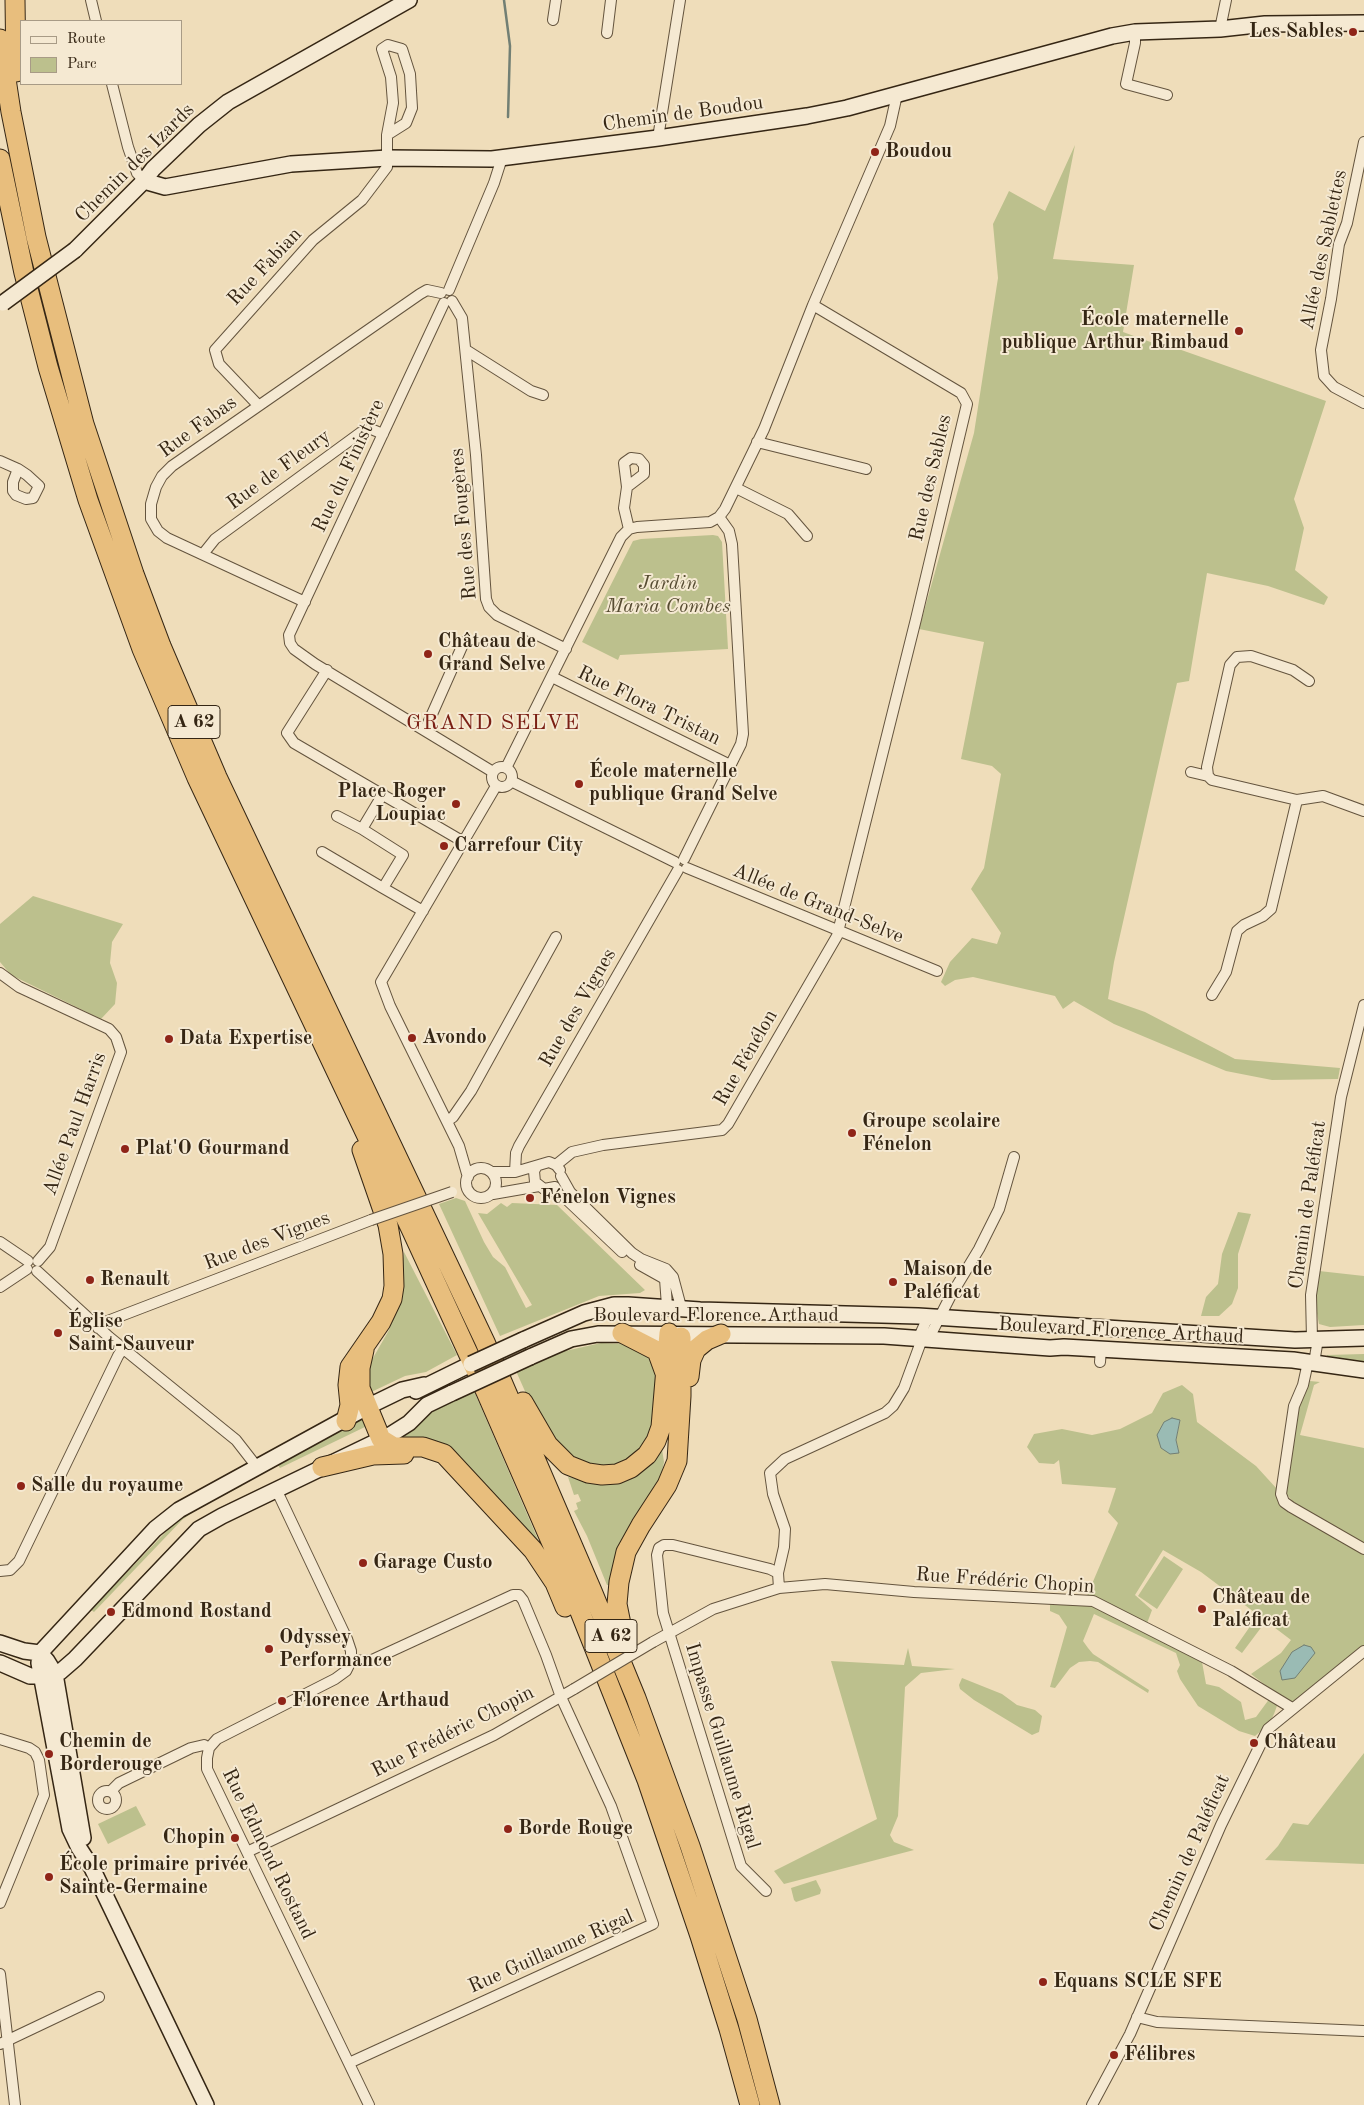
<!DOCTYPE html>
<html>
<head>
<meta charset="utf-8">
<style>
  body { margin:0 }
  #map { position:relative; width:1364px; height:2105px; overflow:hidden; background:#efddba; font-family:"Old Standard TT",serif }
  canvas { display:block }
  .legend { position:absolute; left:20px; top:20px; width:162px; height:65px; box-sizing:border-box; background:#f5e9d2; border:1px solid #a89b86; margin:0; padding:6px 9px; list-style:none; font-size:15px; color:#352614 }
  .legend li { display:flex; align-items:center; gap:10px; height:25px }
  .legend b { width:25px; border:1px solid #a89b86 }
</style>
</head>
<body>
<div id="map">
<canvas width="1364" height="2105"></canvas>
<ul class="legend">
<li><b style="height:6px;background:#f5e9d2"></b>Route</li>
<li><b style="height:14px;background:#bcc08d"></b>Parc</li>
</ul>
</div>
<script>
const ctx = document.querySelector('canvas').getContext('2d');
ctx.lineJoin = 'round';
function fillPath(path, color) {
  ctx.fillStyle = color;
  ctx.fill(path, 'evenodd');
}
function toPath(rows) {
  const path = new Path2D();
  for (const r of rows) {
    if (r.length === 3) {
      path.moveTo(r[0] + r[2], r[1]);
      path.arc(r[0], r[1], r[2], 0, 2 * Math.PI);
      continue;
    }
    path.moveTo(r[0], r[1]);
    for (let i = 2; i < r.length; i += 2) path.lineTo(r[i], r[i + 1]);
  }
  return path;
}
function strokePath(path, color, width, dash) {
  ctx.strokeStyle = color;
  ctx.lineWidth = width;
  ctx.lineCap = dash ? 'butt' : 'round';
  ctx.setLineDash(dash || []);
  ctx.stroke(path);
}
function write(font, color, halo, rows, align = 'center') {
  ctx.font = font + ' "Old Standard TT",serif';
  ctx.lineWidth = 4;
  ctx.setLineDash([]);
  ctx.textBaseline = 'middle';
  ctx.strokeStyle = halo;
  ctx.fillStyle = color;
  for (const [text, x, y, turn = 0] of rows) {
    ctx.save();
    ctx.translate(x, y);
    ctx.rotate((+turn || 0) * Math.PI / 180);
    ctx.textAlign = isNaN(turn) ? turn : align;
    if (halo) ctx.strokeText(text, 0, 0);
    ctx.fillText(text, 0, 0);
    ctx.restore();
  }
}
const green = toPath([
  [1075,145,1053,259,1134,265,1123,332,1167,348,1170,346,1326,401,1294,499,1304,528,1295,570,1328,597,1324,605,1268,586,1207,573,1189,681,1177,683,1114,962,1108,999,1145,1012,1235,1059,1340,1068,1338,1079,1272,1080,1226,1071,1114,1024,1074,1001,1063,1009,1055,996,973,977,955,980,945,986,941,982,950,962,972,938,997,944,1001,933,971,889,984,868,1001,774,992,766,961,759,984,642,919,629,974,433,998,278,993,224,1009,191,1045,211],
  [713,535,718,536,722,542,728,649,620,655,618,660,582,642,633,541,641,539],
  [33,896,123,924,112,942,110,963,117,983,115,1004,101,1019,11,975,0,962,0,924],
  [456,1198,465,1201,484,1242,493,1257,505,1267,526,1308,532,1305,478,1213,487,1214,501,1203,507,1207,512,1203,557,1205,645,1290,640,1293,599,1296,500,1336,439,1204],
  [1238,1212,1251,1214,1238,1254,1238,1288,1232,1304,1219,1316,1201,1316,1206,1297,1218,1284,1222,1254],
  [404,1252,457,1355,426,1372,405,1376,367,1394,369,1365,389,1330,398,1303],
  [1319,1271,1364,1276,1364,1325,1330,1327,1319,1324,1314,1298],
  [601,1343,628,1344,657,1360,652,1429,644,1445,630,1458,612,1466,593,1466,573,1458,561,1447,532,1407,516,1371,556,1353],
  [1364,1354,1364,1367,1326,1361,1327,1355],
  [1310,1381,1320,1382,1314,1385,1300,1435,1364,1448,1364,1544,1294,1503,1283,1490,1299,1399],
  [1182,1385,1193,1394,1197,1422,1256,1466,1277,1489,1281,1504,1364,1552,1364,1646,1291,1705,1251,1674,1281,1653,1291,1640,1266,1621,1242,1653,1235,1648,1258,1615,1201,1572,1163,1550,1135,1595,1152,1610,1146,1626,1086,1598,1118,1523,1108,1512,1116,1488,1062,1484,1059,1460,1054,1464,1039,1463,1027,1447,1034,1434,1062,1429,1092,1435,1120,1429,1152,1413,1163,1393],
  [1180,1420,1176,1440,1179,1452,1164,1422],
  [474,1391,546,1558,455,1458,392,1438,425,1413],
  [360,1418,364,1420,367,1426,280,1468,276,1462],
  [662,1449,664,1462,661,1476,610,1585,607,1585,587,1536,574,1511,578,1509,576,1503,581,1501,578,1494,574,1495,568,1477,583,1480],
  [239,1482,242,1486,200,1507,182,1520,94,1612,91,1610,181,1516],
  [248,1494,250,1497,209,1518,123,1602,120,1599,192,1524],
  [1164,1556,1183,1569,1157,1609,1138,1596],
  [1050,1602,1084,1603,1096,1607,1202,1662,1206,1684,1219,1687,1241,1702,1245,1720,1256,1717,1270,1698,1278,1703,1274,1714,1269,1724,1255,1736,1239,1731,1198,1706,1180,1679,1177,1671,1180,1665,1176,1653,1094,1614,1083,1641,1088,1648,1093,1654,1149,1690,1148,1693,1098,1662,1090,1661,1079,1662,1070,1668,1055,1688,1050,1687,1067,1627,1059,1615,1050,1611],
  [908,1648,912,1666,955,1669,921,1673,905,1687,898,1816,890,1835,894,1842,914,1850,784,1884,774,1871,877,1819,831,1661,904,1665],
  [962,1678,1002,1694,1017,1705,1035,1710,1042,1716,1039,1732,1032,1735,974,1700,960,1689,959,1685],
  [1364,1753,1364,1864,1265,1860,1278,1846,1293,1823,1308,1825],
  [136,1806,146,1825,108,1844,98,1824],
  [816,1880,821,1890,820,1894,796,1902,794,1900,791,1888]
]);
const water = toPath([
  [1172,1418,1180,1420,1176,1440,1179,1453,1170,1454,1161,1448,1157,1435,1164,1422,1172,1418],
  [1304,1645,1311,1647,1315,1653,1295,1678,1282,1680,1280,1671,1292,1652,1304,1645]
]);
const stream = toPath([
  [504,0,510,46,508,117]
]);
const street = toPath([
  [91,0,96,21],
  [553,20,556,0],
  [1220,29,1226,0],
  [1135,32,1135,43,1126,84,1167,95],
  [607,33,611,0],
  [112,84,128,147,137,173,144,181],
  [658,138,680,0],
  [1364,142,1347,223,1339,244,1331,299,1321,350,1324,376,1334,387,1364,403],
  [449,290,494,183,502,158],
  [452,301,462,318,476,455,486,599,489,607,497,615,566,649],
  [444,303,289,635,290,643,294,649,315,664,493,772],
  [466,350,531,391,543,395],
  [258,405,219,364,215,350,313,240,362,200,387,167,387,135,393,103,391,77,382,49,388,45,402,49,410,74,412,108,406,123,387,135],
  [757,442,866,469],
  [0,461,18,469,27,475,39,486,33,498,26,499,16,495,13,491,13,482,18,469],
  [627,487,624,463,631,458,639,459,644,465,644,474,627,487,624,508,629,529],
  [736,488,788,514,807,536],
  [203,554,215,539,360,433,371,429,383,434],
  [305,602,167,538,158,531,151,519,151,504,156,487,162,476,172,466,420,294,427,290,441,293],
  [327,670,287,733,294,743,462,841],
  [552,677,730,765],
  [425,730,464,642],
  [502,777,10],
  [506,768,621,537,629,529,637,527,710,522,719,517,725,509,764,429,813,305,890,126,896,99,895,95],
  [1191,772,1208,776,1212,780,1297,800,1323,796,1364,811],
  [1208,776,1207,767,1230,665,1237,657,1251,656,1293,670,1309,681],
  [511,781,675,862],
  [383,794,362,829,403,855,383,888,423,911],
  [337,816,362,829],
  [322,852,383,888],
  [684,859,741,744,743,734,732,544,729,531,719,517],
  [687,868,937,971],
  [0,973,19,987,109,1029,116,1037,121,1052,50,1247,38,1261],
  [1212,995,1226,972,1237,931,1244,925,1263,916,1271,909,1297,800],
  [447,1121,453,1117,471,1091,556,937],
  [556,1165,572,1152,603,1145,722,1130,728,1124,837,936,916,619,967,404,961,393,813,305],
  [537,1166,534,1171,535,1182,544,1189,555,1187],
  [481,1183,15],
  [492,1172,515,1172,549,1162,556,1165,560,1170],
  [515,1172,516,1153,519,1146,678,870],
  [561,1176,570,1192,632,1253,641,1259,666,1269,673,1277,681,1307],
  [468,1177,459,1146,390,1006,381,982,496,786],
  [550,1189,565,1198,622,1252],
  [493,1194,539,1186],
  [0,1242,28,1261],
  [640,1265,665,1279,667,1306],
  [37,1271,109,1337,236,1440,257,1467],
  [0,1287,27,1269],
  [98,1328,105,1322,371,1220],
  [918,1339,928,1317],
  [1312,1339,1311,1295,1341,1097,1364,1005],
  [928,1340,950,1297,979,1249,999,1209,1014,1157],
  [1100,1362,1101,1349],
  [1308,1362,1303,1385,1294,1406,1281,1494,1284,1502,1291,1507,1364,1549],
  [1314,1363,1318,1339],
  [276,1489,347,1639,351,1651,351,1661,346,1671,335,1679,217,1739,209,1748,207,1758,207,1769,369,2105],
  [0,1571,10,1570,19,1561,118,1356,123,1348],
  [778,1573,784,1547,785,1529,773,1494,770,1473,785,1459,885,1413,893,1406,904,1388,922,1339],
  [653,1642,713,1609,779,1588,825,1584,914,1592,1093,1601,1231,1671,1292,1708],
  [0,1739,29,1748,35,1752,39,1760,44,1795,0,1903],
  [107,1800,9],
  [111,1791,119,1783,191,1748,204,1745,209,1748],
  [247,1852,494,1735,574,1689],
  [766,1891,741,1866,663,1613,657,1555,659,1548,664,1545,673,1545,770,1569,778,1573,779,1588],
  [0,1974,15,2105],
  [1137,2017,1157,2022,1364,2031],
  [0,2044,99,1997],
  [349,2063,653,1924,611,1806,561,1697,546,1655,523,1600,519,1595,513,1595,372,1660,351,1661],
  [1092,2105,1130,2034,1221,1825,1268,1729,1364,1651]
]);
const secondary = toPath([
  [144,181,165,187,291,164,388,158,492,159,658,138,807,116,847,108,1112,36,1135,32,1220,29,1265,24,1364,23],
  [75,250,144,181,153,169,199,125,228,102,409,0],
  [523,1340,584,1313,614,1305,628,1305,700,1310,918,1316,1295,1340,1364,1338],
  [530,1357,571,1339,598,1334,884,1336,1050,1348,1064,1347,1293,1360,1364,1370],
  [416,1391,471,1364],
  [0,1643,24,1651,40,1653,47,1661,55,1674,83,1838],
  [40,1653,39,1663,70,1829,79,1848,92,1868,206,2105],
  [40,1653,155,1529,179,1510,367,1407,402,1390,424,1385],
  [0,1663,30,1676,49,1676,60,1672,75,1659,199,1529,222,1516,390,1435,409,1423,427,1405,452,1393]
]);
const highway = toPath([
  [15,0,16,72],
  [0,39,11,112,36,237,84,424,134,574,161,646,217,777,485,1342,592,1591,636,1698,690,1846,747,2019,770,2105],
  [0,159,24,273,48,367,88,500,142,649,197,778,411,1229,486,1392,563,1569,647,1780,700,1936,729,2029,750,2105],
  [622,1333,657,1351,665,1373],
  [364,1350,360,1368,360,1388,381,1439,394,1447,423,1447,444,1454,533,1550,555,1583,565,1607],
  [689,1377,691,1360,696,1349,707,1340,721,1334],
  [523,1402,548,1445,568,1465,588,1473,602,1475,617,1474,631,1468,647,1455,656,1441,661,1427,669,1333],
  [346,1421,350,1405,348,1385,350,1367,381,1322,392,1299,394,1286,393,1254,388,1225,362,1150],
  [322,1467,373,1455,404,1454],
  [626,1649,617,1604,619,1582,626,1552,641,1525,667,1485,677,1461,681,1396,681,1337]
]);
const streetBridge = toPath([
  [371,1220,452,1192],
  [574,1689,653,1642]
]);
const secondaryBridge = toPath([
  [3,303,75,250],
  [471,1364,523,1340],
  [452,1393,530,1357]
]);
const markers = [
  [1353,32,5,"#8f2418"],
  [875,152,5,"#8f2418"],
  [1239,331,5,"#8f2418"],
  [428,654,5,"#8f2418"],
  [579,784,5,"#8f2418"],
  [456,804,5,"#8f2418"],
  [444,846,5,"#8f2418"],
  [412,1038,5,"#8f2418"],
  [169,1039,5,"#8f2418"],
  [852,1133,5,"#8f2418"],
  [125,1149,5,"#8f2418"],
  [530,1198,5,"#8f2418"],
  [90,1280,5,"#8f2418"],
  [893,1282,5,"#8f2418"],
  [58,1333,5,"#8f2418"],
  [21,1486,5,"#8f2418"],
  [363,1563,5,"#8f2418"],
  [1202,1609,5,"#8f2418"],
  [111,1612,5,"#8f2418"],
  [269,1649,5,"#8f2418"],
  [282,1701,5,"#8f2418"],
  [1254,1743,5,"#8f2418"],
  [49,1754,5,"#8f2418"],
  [508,1829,5,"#8f2418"],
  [235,1838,5,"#8f2418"],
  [49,1877,5,"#8f2418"],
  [1043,1982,5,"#8f2418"],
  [1114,2055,5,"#8f2418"]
];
const shields = [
  [194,722,52],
  [611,1636,52]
];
const shieldNames = [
  ["A 62",194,722],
  ["A 62",611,1636]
];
const poiNames = [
  ["Les Sables",1343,32,"right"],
  ["Boudou",885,152],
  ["École maternelle",1229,320,"right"],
  ["publique Arthur Rimbaud",1229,343,"right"],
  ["Château de",438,642],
  ["Grand Selve",438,665],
  ["École maternelle",589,772],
  ["publique Grand Selve",589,795],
  ["Place Roger",446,792,"right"],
  ["Loupiac",446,815,"right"],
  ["Carrefour City",454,846],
  ["Avondo",422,1038],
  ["Data Expertise",179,1039],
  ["Groupe scolaire",862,1122],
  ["Fénelon",862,1145],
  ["Plat'O Gourmand",135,1149],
  ["Fénelon Vignes",540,1198],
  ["Maison de",903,1270],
  ["Paléficat",903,1293],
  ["Renault",100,1280],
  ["Église",68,1322],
  ["Saint-Sauveur",68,1345],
  ["Salle du royaume",31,1486],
  ["Garage Custo",373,1563],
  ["Château de",1212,1598],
  ["Paléficat",1212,1621],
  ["Edmond Rostand",121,1612],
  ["Odyssey",279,1638],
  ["Performance",279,1661],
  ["Florence Arthaud",292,1701],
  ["Chemin de",59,1742],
  ["Borderouge",59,1765],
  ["Château",1264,1743],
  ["Borde Rouge",518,1829],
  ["Chopin",225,1838,"right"],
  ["École primaire privée",59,1865],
  ["Sainte-Germaine",59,1888],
  ["Equans SCLE SFE",1053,1982],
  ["Félibres",1124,2055]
];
const streetNames = [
  ["Chemin de Boudou",683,114,-8],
  ["Chemin des Izards",135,163,-45],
  ["Allée des Sablettes",1324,250,-78],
  ["Rue Fabian",265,267,-47],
  ["Rue Fabas",198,427,-36],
  ["Rue du Finistère",349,466,-65],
  ["Rue de Fleury",279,470,-36],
  ["Rue des Sables",931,478,-77],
  ["Rue des Fougères",464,524,-95],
  ["Rue Flora Tristan",649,706,26],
  ["Allée de Grand-Selve",818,904,22],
  ["Rue des Vignes",578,1008,-60],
  ["Rue Fénélon",746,1058,-60],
  ["Allée Paul Harris",75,1124,-70],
  ["Chemin de Paléficat",1308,1205,-82],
  ["Rue des Vignes",267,1241,-21],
  ["Boulevard Florence Arthaud",716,1316],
  ["Boulevard Florence Arthaud",1121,1331,3],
  ["Rue Frédéric Chopin",1005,1581,4],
  ["Rue Frédéric Chopin",453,1732,-27],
  ["Impasse Guillaume Rigal",722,1746,73],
  ["Chemin de Paléficat",1190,1853,-66],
  ["Rue Edmond Rostand",268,1854,64],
  ["Rue Guillaume Rigal",551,1952,-24]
];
const parkNames = [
  ["Jardin",668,584],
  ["Maria Combes",668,607]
];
const quarterNames = [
  ["GRAND SELVE",493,723]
];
fillPath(green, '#bcc08d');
fillPath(water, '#9abbb4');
strokePath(water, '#727f74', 1);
strokePath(stream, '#727f74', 2.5);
strokePath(street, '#64543e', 12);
strokePath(secondary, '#352614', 18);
strokePath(highway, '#352614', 21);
strokePath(street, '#f5e9d2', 10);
strokePath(secondary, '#f5e9d2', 15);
strokePath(highway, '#e8be7d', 19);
strokePath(streetBridge, '#64543e', 12, []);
strokePath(secondaryBridge, '#352614', 18, []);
strokePath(streetBridge, '#f5e9d2', 10);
strokePath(secondaryBridge, '#f5e9d2', 15);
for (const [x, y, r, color] of markers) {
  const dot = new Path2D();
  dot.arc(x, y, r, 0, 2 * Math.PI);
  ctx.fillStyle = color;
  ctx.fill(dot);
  strokePath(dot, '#f5e9d2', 2);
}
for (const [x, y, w] of shields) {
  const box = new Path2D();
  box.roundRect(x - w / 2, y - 16.5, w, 33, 4);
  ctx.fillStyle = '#f5e9d2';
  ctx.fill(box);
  strokePath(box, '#352614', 1);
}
write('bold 19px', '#352614', null, shieldNames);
write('bold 20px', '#352614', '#f5e9d2', poiNames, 'left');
write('20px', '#352614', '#f5e9d2', streetNames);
write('italic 20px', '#574c32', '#f5e9d2', parkNames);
ctx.letterSpacing = '1px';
write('22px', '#7a1f14', '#f5e9d2', quarterNames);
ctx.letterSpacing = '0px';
</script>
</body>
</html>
